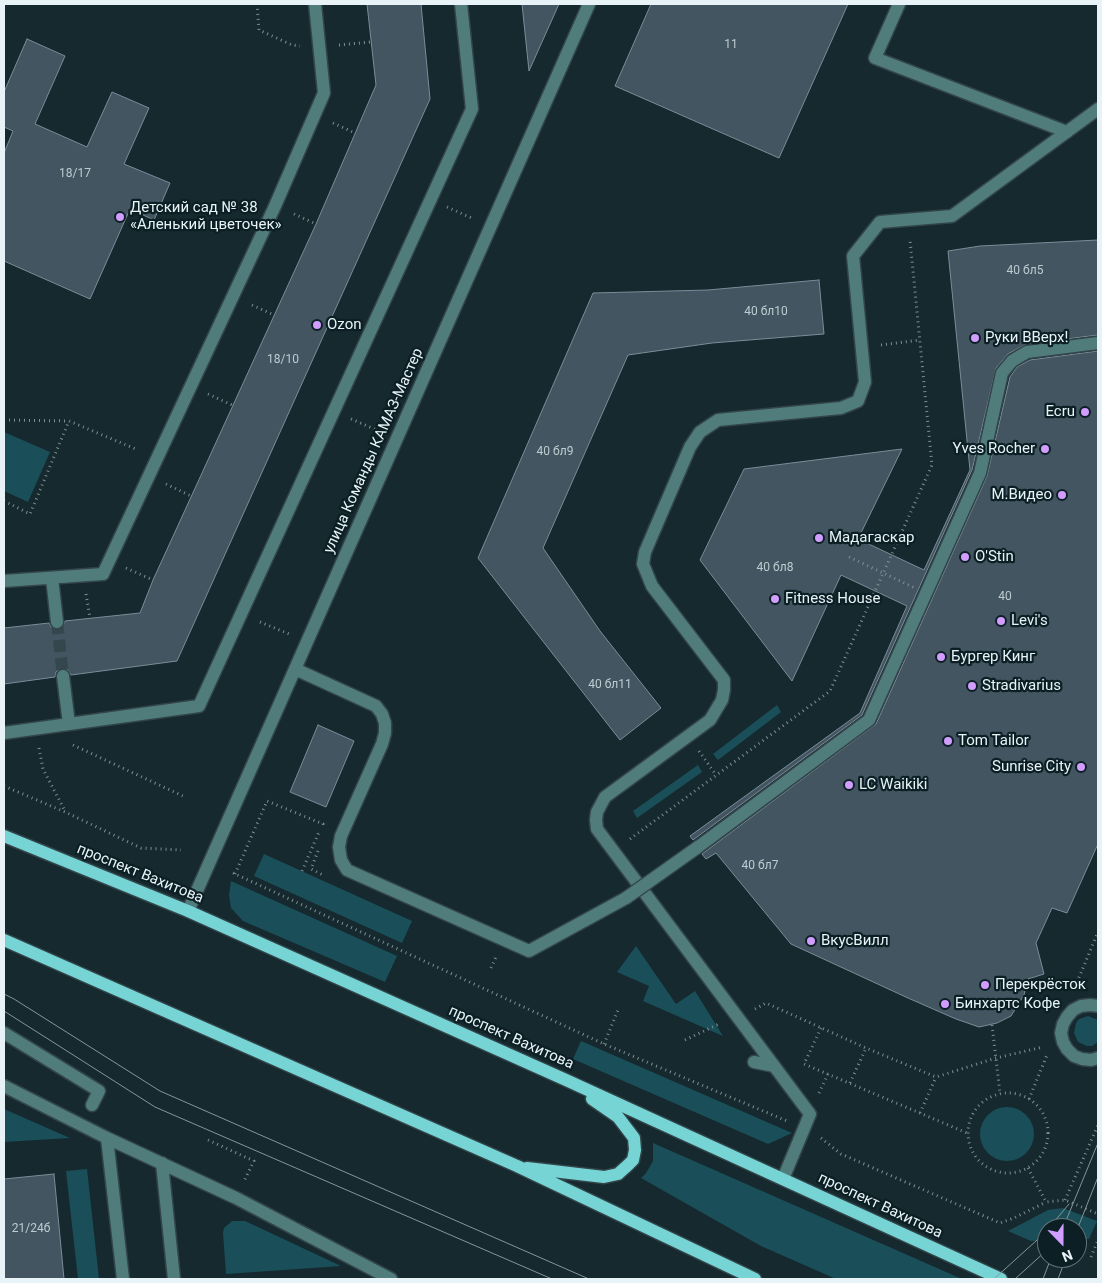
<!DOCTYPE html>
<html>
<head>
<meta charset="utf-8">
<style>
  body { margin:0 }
  #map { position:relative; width:1102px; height:1283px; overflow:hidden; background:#15292e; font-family:Roboto,sans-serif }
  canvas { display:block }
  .frame { position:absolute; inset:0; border:5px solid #e7f3f7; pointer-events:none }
  .north { position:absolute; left:1037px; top:1218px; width:50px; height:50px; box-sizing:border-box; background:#0b1f24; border:1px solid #637478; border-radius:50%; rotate:158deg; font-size:14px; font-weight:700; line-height:20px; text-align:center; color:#e7f3f7 }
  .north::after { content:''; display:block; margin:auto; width:18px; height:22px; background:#d19dfe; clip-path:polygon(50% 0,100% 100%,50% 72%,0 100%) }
</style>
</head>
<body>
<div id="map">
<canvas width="1102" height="1283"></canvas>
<div class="frame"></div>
<div class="north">N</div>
</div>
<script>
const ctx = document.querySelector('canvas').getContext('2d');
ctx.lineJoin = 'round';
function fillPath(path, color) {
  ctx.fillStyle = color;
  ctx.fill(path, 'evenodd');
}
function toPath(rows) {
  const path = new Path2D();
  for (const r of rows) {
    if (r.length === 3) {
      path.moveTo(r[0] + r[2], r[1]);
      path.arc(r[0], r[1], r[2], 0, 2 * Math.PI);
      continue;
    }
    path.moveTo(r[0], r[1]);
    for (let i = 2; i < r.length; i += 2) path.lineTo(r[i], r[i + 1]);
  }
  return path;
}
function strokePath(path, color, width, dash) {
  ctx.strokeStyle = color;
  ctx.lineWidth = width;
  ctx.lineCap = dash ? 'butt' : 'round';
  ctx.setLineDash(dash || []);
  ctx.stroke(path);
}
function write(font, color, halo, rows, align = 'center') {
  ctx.font = font + ' Roboto,sans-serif';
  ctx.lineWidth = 4.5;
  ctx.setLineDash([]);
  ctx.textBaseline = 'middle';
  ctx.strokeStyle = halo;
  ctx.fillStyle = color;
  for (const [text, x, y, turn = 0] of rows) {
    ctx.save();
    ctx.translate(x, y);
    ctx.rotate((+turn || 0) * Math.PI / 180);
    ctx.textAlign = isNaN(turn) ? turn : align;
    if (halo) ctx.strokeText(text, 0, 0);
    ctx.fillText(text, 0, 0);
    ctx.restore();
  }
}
const green = toPath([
  [4,432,50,452,28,502,4,491],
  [777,705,781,712,718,760,713,754],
  [698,765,702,772,637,818,633,811],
  [264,854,412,921,402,943,254,876],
  [231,881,397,956,385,982,243,921,231,908,229,895],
  [636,946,676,1004,695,991,723,1036,643,1001,649,986,617,972],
  [1088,1016,1098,1020,1098,1042,1092,1046,1087,1046,1078,1042,1074,1033,1076,1023,1079,1019],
  [581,1041,792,1133,768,1144,573,1059],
  [1007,1134,27],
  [4,1109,70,1138,4,1142],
  [653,1143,962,1279,836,1279,761,1246,641,1178,646,1173,653,1161],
  [87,1169,99,1279,78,1279,66,1171],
  [1063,1208,1097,1221,1089,1239,1077,1239,1077,1228,1047,1228,1047,1240,1031,1241,1008,1231,1048,1210],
  [232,1221,245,1221,341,1266,226,1274,223,1233,224,1228]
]);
const building = toPath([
  [367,4,421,4,430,99,177,661,71,675,67,669,62,668,56,672,55,677,4,684,4,628,49,623,51,627,57,630,62,628,65,621,140,613,153,580,316,224,376,85,367,4],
  [522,4,559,4,529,71,522,4],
  [651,4,848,4,779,158,615,86,651,4],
  [27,39,65,56,35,124,87,147,112,92,149,108,124,164,170,183,154,220,130,209,90,299,4,261,4,153,13,131,4,127,4,92,27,39],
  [1098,240,1098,335,1026,344,1008,354,996,368,972,470,862,715,693,840,690,836,860,713,907,606,841,575,792,681,700,560,744,469,902,449,858,539,924,570,970,470,948,251,980,246,1098,240],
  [819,280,824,334,712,343,628,355,543,548,600,631,661,708,620,740,478,558,593,293,708,290,819,280],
  [1098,351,1098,844,1067,913,1052,908,1036,943,1044,974,1028,979,1024,995,1011,1016,997,1023,979,1027,956,1019,908,998,791,944,716,853,706,859,702,854,876,724,987,476,1010,377,1017,367,1030,360,1098,351],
  [318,725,354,741,326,807,290,792,318,725],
  [54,1174,64,1279,4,1279,4,1179,54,1174]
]);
const minorTunnel = toPath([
  [57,622,63,676]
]);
const path = toPath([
  [257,4,259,30,292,45,300,46],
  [339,45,371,42],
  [333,123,355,133],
  [447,207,474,219],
  [294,214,316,224],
  [252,305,274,315],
  [881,345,920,340],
  [208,394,232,405],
  [351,419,379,431],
  [4,420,69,421],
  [166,484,191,496],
  [4,501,30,514,69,421,138,450],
  [126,568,153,580],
  [86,594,90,618],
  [260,622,289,634],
  [73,745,185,797],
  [39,748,43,769,65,811],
  [699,751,716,775],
  [4,786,65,812,141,848,181,850],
  [630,839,830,691,932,465,910,240],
  [318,851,311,869,325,876],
  [302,871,319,832],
  [233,873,604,1044,787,1121],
  [235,874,267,801,323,824,322,827],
  [491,968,496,957],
  [1075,987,1098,932],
  [755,1009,766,1003,866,1048,936,1077,996,1058,1043,1047],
  [992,1025,1000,1093],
  [821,1028,804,1064,967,1133],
  [685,1040,719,1024],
  [604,1044,618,1010],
  [850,1083,866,1048],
  [1008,1133,40],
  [819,1093,828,1074],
  [1029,1099,1047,1055],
  [920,1113,936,1077],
  [821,1138,841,1154,1000,1223,1014,1218,1046,1202],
  [208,1140,254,1161,244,1181],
  [1028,1168,1046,1202,1065,1200,1098,1214],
  [1065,1200,1098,1125],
  [1091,1257,1098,1240]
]);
const minor = toPath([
  [899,4,875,58,1067,132],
  [52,578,57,622],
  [4,581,103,574,275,206,324,93,315,4],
  [295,669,376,706,382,714,385,723,385,733,382,744,341,836,339,847,341,860,347,870,529,951,626,898],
  [63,676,69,724],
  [4,733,199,706,472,109,461,4],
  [698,847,869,720,980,473,1002,373,1012,361,1027,352,1098,343],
  [188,911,589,4],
  [1098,1006,1090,1005,1081,1006,1073,1010,1067,1017,1063,1024,1061,1033,1063,1042,1067,1049,1074,1056,1082,1059,1091,1060,1098,1058],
  [4,1033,99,1091,92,1105],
  [754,1062,774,1066],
  [4,1086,107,1138,236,1198,391,1279],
  [107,1138,123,1279],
  [162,1163,174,1279],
  [783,1179,810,1114,597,829,596,820,597,812,605,797,710,720,722,700,724,690,724,680,652,586,643,564,645,552,690,447,700,432,718,420,841,408,858,401,865,382,853,256,880,222,952,216,1098,109]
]);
const major = toPath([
  [4,836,188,911,566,1080,1001,1279],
  [4,940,517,1166,755,1279],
  [527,1168,604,1177,618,1174,628,1165,633,1160,635,1150,634,1138,618,1117,592,1099]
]);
const tram = toPath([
  [4,994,14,999,160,1091,589,1279],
  [4,1011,155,1107,552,1279],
  [1049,1228,1069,1204],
  [1063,1228,1098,1143],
  [1077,1230,1098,1177],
  [994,1279,1047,1231],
  [1015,1279,1047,1250],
  [1043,1279,1051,1258],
  [1058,1279,1066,1258]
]);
const pathBridge = toPath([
  [849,557,915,588]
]);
const minorBridge = toPath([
  [626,898,698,847]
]);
const markers = [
  [120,217,5,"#d19dfe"],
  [317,325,5,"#d19dfe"],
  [975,338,5,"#d19dfe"],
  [1085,412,5,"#d19dfe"],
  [1045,449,5,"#d19dfe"],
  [1062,495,5,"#d19dfe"],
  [819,538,5,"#d19dfe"],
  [965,557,5,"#d19dfe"],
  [775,599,5,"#d19dfe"],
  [1001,621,5,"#d19dfe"],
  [941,657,5,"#d19dfe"],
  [972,686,5,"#d19dfe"],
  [948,741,5,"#d19dfe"],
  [1081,767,5,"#d19dfe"],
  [849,785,5,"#d19dfe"],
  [811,941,5,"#d19dfe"],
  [985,985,5,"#d19dfe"],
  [945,1004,5,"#d19dfe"]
];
const numberNames = [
  ["11",731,45],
  ["18/17",75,174],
  ["40 бл5",1025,271],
  ["40 бл10",766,312],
  ["18/10",283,360],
  ["40 бл9",555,452],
  ["40 бл8",775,568],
  ["40",1005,597],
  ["40 бл11",610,685],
  ["40 бл7",760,866],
  ["21/24б",31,1229]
];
const poiNames = [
  ["Детский сад № 38",130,208],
  ["«Аленький цветочек»",130,225],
  ["Ozon",327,325],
  ["Руки ВВерх!",985,338],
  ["Ecru",1075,412,"right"],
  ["Yves Rocher",1035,449,"right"],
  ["М.Видео",1052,495,"right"],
  ["Мадагаскар",829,538],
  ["O'Stin",975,557],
  ["Fitness House",785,599],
  ["Levi's",1011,621],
  ["Бургер Кинг",951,657],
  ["Stradivarius",982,686],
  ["Tom Tailor",958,741],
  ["Sunrise City",1071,767,"right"],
  ["LC Waikiki",859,785],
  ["ВкусВилл",821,941],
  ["Перекрёсток",995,985],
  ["Бинхартс Кофе",955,1004]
];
const streetNames = [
  ["улица Команды КАМАЗ-Мастер",374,451,-66],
  ["проспект Вахитова",140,874,22],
  ["проспект Вахитова",511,1038,24],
  ["проспект Вахитова",880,1206,25]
];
fillPath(green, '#1a4f5a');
fillPath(building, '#435560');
strokePath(building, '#7a8d99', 1);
strokePath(minorTunnel, '#34474c', 12, [12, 6]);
strokePath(minor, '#32454a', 15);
strokePath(major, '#32454a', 15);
strokePath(path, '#7f8f94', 3, [1, 4]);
strokePath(minor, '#517c7c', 12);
strokePath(major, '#76d4d5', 12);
strokePath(tram, '#86969a', 1);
strokePath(minorBridge, '#32454a', 15, []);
strokePath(pathBridge, '#7f8f94', 3, [1, 4]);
strokePath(minorBridge, '#517c7c', 12);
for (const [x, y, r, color] of markers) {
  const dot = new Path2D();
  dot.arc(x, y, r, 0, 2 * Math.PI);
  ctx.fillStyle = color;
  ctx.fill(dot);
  strokePath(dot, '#0b1f24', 2);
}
write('12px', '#beccd1', null, numberNames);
write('15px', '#e7f3f7', '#0b1f24', poiNames, 'left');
write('15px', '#e7f3f7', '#0b1f24', streetNames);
</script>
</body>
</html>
